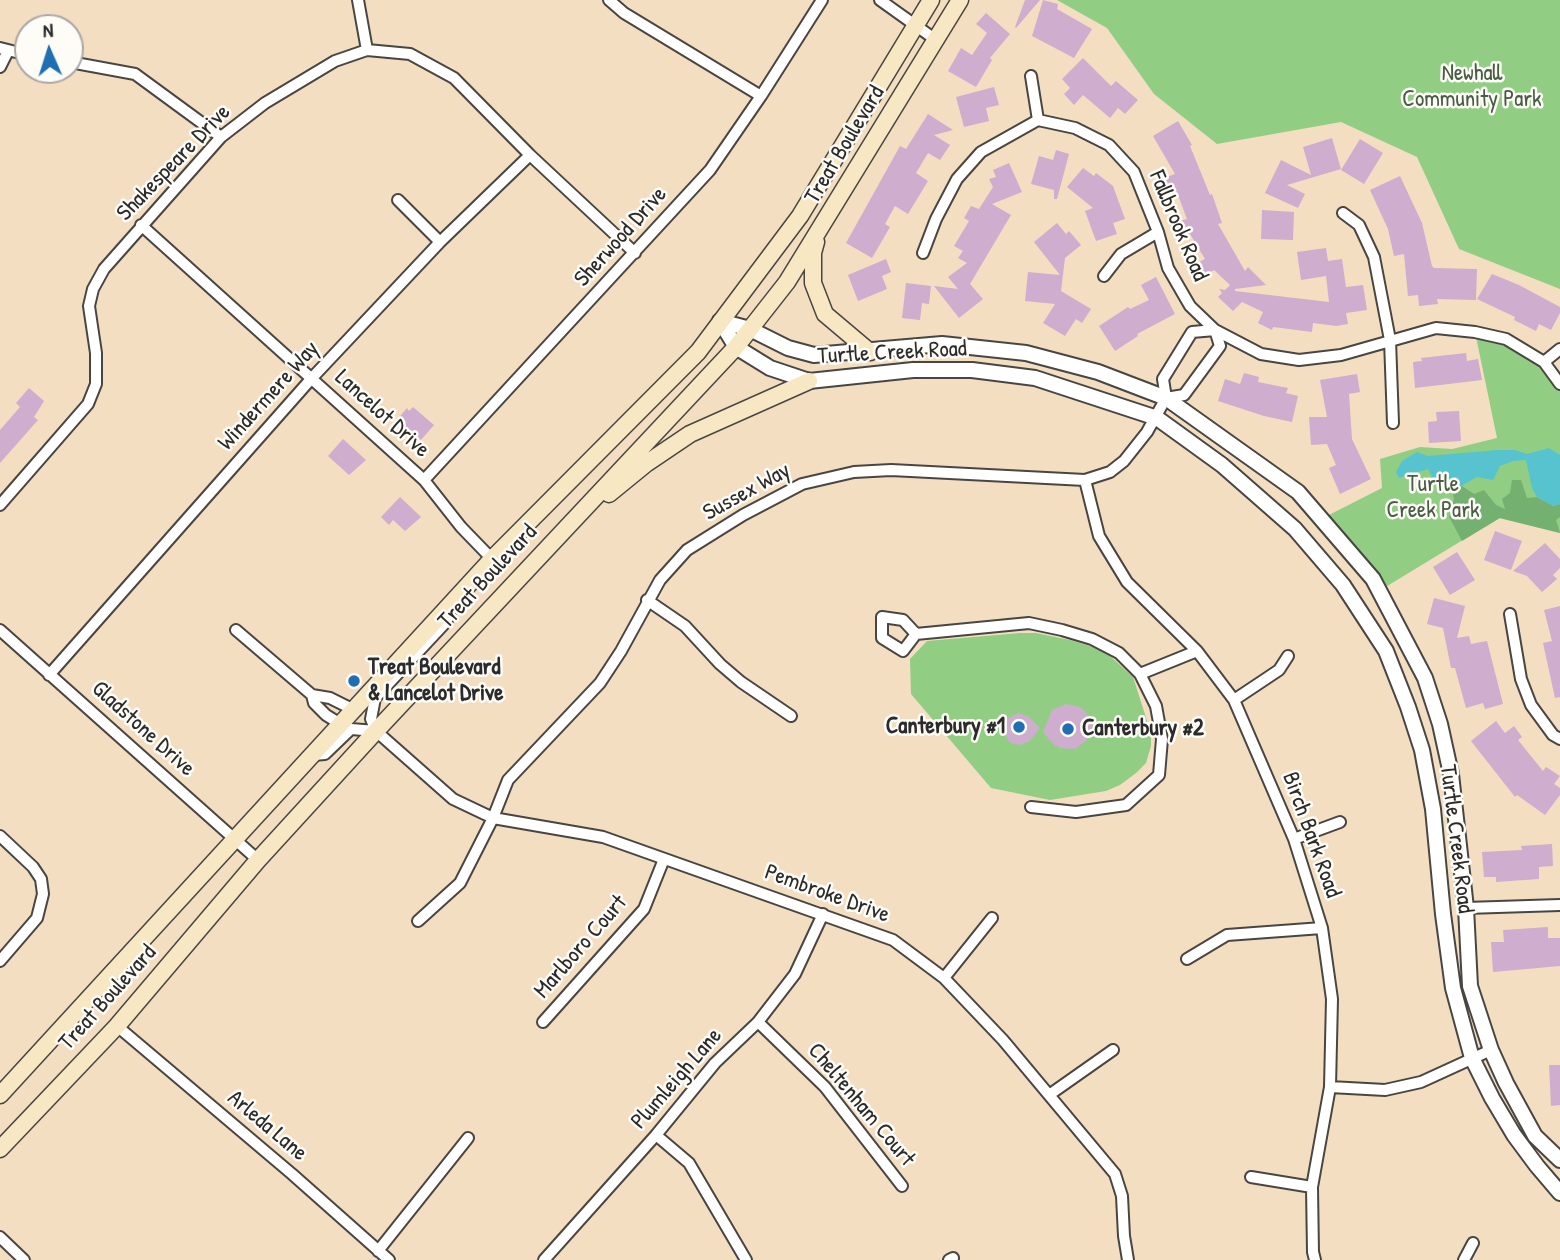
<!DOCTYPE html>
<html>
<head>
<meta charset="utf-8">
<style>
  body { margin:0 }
  #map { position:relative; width:1560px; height:1260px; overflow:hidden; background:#f3dec2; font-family:"Patrick Hand",sans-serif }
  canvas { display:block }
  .north { position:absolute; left:14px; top:14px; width:70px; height:70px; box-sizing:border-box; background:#fdfcf7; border:2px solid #a9a8a5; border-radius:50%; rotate:357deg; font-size:19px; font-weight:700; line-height:28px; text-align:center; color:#2b2b2b }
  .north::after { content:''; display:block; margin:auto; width:24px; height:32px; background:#1f6fb2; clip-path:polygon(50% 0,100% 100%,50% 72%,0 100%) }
</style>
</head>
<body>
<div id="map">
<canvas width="1560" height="1260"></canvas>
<div class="north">N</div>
</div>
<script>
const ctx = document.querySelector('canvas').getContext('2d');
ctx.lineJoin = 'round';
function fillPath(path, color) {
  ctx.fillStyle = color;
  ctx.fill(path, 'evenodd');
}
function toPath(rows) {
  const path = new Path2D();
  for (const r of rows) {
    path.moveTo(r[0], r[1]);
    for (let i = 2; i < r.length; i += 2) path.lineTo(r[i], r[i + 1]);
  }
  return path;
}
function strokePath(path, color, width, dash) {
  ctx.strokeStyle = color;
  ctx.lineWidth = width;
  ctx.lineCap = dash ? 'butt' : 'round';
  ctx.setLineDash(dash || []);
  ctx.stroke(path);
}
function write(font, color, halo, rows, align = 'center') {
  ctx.font = font + ' "Patrick Hand",sans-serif';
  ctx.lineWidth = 5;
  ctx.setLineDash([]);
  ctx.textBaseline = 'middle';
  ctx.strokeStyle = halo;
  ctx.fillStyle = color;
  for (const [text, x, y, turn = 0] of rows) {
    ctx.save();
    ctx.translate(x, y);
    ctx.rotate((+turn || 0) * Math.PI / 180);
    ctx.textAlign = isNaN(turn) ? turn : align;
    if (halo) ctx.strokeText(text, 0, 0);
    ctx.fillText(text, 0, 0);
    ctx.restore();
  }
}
const green = toPath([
  [1057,0,1560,0,1560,289,1459,249,1417,157,1341,122,1217,144,1154,94,1107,28],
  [1475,332,1506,339,1544,362,1560,384,1560,533,1499,518,1379,591,1321,519,1382,488,1380,459,1420,447,1452,449,1497,438],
  [1020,633,1036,633,1070,640,1093,647,1108,654,1133,677,1151,733,1151,746,1146,763,1136,773,1120,785,1106,791,1050,800,991,788,911,694,910,659,927,641]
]);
const forest = toPath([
  [1512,480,1521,480,1527,498,1537,497,1553,506,1560,504,1560,517,1556,520,1560,533,1500,518,1462,541,1449,517,1454,499,1452,491,1462,486,1474,494,1484,490,1496,505,1505,509,1502,499,1510,493]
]);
const water = toPath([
  [1549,448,1560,455,1560,504,1553,506,1537,497,1532,488,1526,460,1513,461,1500,466,1493,480,1477,477,1452,491,1445,490,1434,481,1428,469,1399,478,1396,472,1402,461,1417,452,1428,456,1497,450,1515,450,1527,454]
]);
const building = toPath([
  [1025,0,1040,0,1016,28,1015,27],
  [1043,0,1058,4,1057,9,1092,29,1074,58,1032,36],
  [986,13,1010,34,990,58,992,60,976,87,948,71,961,48,972,55,987,33,976,24],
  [1083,58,1111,86,1116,81,1138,100,1125,114,1118,108,1110,118,1083,95,1074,105,1064,94,1070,88,1062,79],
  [994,87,999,105,986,108,989,121,964,127,956,97],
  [928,114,953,130,934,135,950,145,940,160,928,153,916,173,928,181,908,214,895,206,885,224,890,227,872,258,846,243,900,146,906,149],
  [1178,121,1192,145,1190,146,1210,195,1212,194,1222,223,1218,224,1245,271,1248,267,1266,285,1235,289,1235,291,1329,302,1326,276,1301,280,1297,252,1326,248,1328,261,1342,259,1346,287,1363,285,1367,310,1346,313,1348,324,1336,326,1313,323,1312,332,1273,327,1272,330,1258,323,1263,312,1242,302,1233,311,1218,297,1222,293,1219,289,1225,290,1230,285,1214,270,1202,277,1195,264,1205,259,1190,234,1182,237,1177,222,1187,219,1178,195,1169,199,1161,179,1175,174,1153,136],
  [1332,138,1341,169,1287,185,1305,194,1298,208,1265,193,1281,160,1311,175,1303,147],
  [1360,139,1383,153,1364,184,1341,170],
  [1056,150,1069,154,1057,199,1054,199,1054,190,1031,184,1039,156,1053,160],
  [1009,163,1022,192,992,204,1011,215,970,284,983,299,959,318,934,286,958,289,948,277,967,263,958,258,963,251,954,246,969,221,964,218,971,206,979,209,993,187,989,179,996,177,993,170],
  [1083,168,1094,176,1096,173,1113,186,1125,219,1113,223,1117,234,1096,241,1085,211,1093,208,1067,187],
  [1400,176,1422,223,1432,266,1434,268,1477,269,1476,300,1437,299,1438,304,1419,306,1418,295,1408,296,1404,254,1394,256,1388,229,1370,190],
  [1262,210,1294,212,1293,240,1261,239],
  [1057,223,1066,234,1069,231,1081,245,1065,258,1061,291,1091,309,1082,323,1076,319,1065,336,1043,323,1055,304,1025,301,1028,272,1060,275,1034,242],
  [886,259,891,272,882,276,887,289,858,301,848,275],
  [1492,274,1519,285,1560,307,1560,313,1551,330,1539,324,1536,331,1514,320,1515,317,1477,299],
  [1156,277,1175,314,1137,334,1138,336,1115,351,1099,326,1128,307,1130,309,1149,300,1141,285],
  [906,283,931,286,929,304,922,303,920,320,902,318],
  [1466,353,1467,361,1478,359,1482,380,1415,388,1413,362,1422,361,1421,358],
  [1244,373,1259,377,1258,382,1288,388,1286,393,1298,396,1292,422,1264,416,1218,401,1225,379,1240,384],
  [1357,374,1360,392,1349,394,1352,439,1371,479,1340,494,1329,468,1336,465,1327,444,1311,445,1309,417,1327,417,1320,380],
  [29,388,44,401,34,417,38,420,0,463,0,430,20,407,16,403],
  [413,407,434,425,421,440,417,436,415,438,396,421,407,408,409,411],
  [1459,411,1461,441,1429,443,1428,422,1437,421,1436,412],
  [343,439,366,460,349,475,328,456],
  [400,497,421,517,405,531,393,520,389,525,381,517],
  [1495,531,1522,541,1511,570,1484,560],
  [1545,543,1560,559,1560,568,1553,575,1557,579,1542,592,1527,576,1513,571],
  [1457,552,1475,580,1450,595,1433,567],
  [1434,598,1465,606,1457,638,1469,636,1471,644,1487,641,1503,704,1485,709,1483,703,1466,708,1455,668,1451,668,1443,628,1427,624],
  [1560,606,1560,697,1555,698,1543,643,1552,641,1544,610],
  [1066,704,1080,707,1086,712,1092,726,1087,740,1075,749,1060,748,1053,744,1043,732,1052,710],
  [1018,713,1028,716,1040,728,1030,741,1020,745,1010,743,1003,730,1005,720],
  [1496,721,1505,733,1514,726,1522,737,1518,740,1543,771,1546,767,1560,776,1554,784,1560,788,1560,795,1545,815,1517,795,1515,797,1471,741],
  [1552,844,1553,866,1539,867,1539,879,1496,882,1496,877,1484,877,1482,852,1522,850,1521,846],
  [1548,927,1548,938,1560,938,1560,966,1493,972,1491,942,1504,942,1503,930],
  [1549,1065,1560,1065,1560,1105,1551,1106]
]);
const minor = toPath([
  [358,0,367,50],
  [609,0,624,13,761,96],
  [880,0,936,40],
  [0,48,28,55],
  [70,62,135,74,221,137],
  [0,67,8,51],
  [1031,76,1038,120],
  [398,200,440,242],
  [1343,213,1359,225,1374,257,1390,340,1393,423],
  [141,225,424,480,461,527,492,559],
  [923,253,936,219,957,179,981,152,1038,120,1075,128,1109,145,1134,172,1158,232,1168,268,1190,306,1215,330,1261,354,1299,360,1341,355,1436,328,1475,332,1506,339,1544,362,1560,384],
  [1104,276,1121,254,1158,232],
  [1215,330,1220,346,1184,395,1166,398,1163,379,1192,332,1215,330],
  [1544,362,1560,349],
  [424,480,710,170,761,96,822,0],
  [1085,480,1099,536,1127,582,1197,651,1234,700,1294,839,1322,928,1332,999,1330,1087,1312,1187,1313,1252,1315,1260],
  [0,505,88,404,96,384,96,353,89,306,93,289,104,269,221,137,265,103,335,61,367,50,410,54,454,78,530,155,635,253],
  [647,600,685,626,720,664,741,682,791,716],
  [449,607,450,614,446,622,375,698,371,719,376,731,453,799,493,818,603,837,893,940,944,978,1003,1040,1115,1174,1122,1196,1124,1236,1128,1260],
  [1510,614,1521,679,1531,705,1553,735,1560,739],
  [0,630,258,860],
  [236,630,312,695,314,703,326,715,342,725],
  [916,634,903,620,882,617,882,638,903,651,916,634,1029,623,1062,630,1092,639,1119,653,1140,674,1156,706,1162,739,1159,775,1126,805,1076,812,1031,807],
  [1140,674,1197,651],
  [49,675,311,379,440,242,530,155],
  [312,695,330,698,356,711],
  [1234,700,1279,670,1288,656],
  [313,755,325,754,351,729,376,731],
  [0,836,33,867,41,879,43,894,37,918,0,961],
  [1294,839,1340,822],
  [1466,908,1560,905],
  [418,921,460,883,493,818,508,780,600,683,621,651,660,580,687,550,743,515,802,484,854,472,891,470,1085,480,1110,472,1124,461,1147,432,1166,398],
  [1187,959,1227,935,1322,928],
  [944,978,992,918],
  [543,1022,644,909,664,859],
  [758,1022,825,1087,902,1186],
  [117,1026,292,1174,389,1260],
  [1330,1087,1385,1090,1421,1082,1491,1050],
  [1049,1095,1113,1050],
  [656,1135,689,1163,746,1260],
  [1251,1177,1312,1187],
  [0,1237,24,1260],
  [378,1251,468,1138],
  [544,1260,656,1135,715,1063,758,1022,795,974,823,914],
  [949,1260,953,1258],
  [1464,1260,1473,1243]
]);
const tertiary = toPath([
  [720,321,736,347,770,368,809,381,913,370,972,370,1035,378,1157,418,1222,465,1295,529,1343,585,1386,651,1408,707,1422,750,1433,809,1443,914,1453,988,1472,1058,1492,1098,1514,1135,1537,1166,1560,1193],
  [720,321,750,329,788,348,814,355,942,344,1026,353,1098,372,1166,398,1298,492,1373,579,1425,678,1440,724,1451,774,1466,908,1470,986,1491,1050,1506,1083,1535,1136,1560,1160]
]);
const secondary = toPath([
  [816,242,813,253,813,283,825,314,870,352],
  [609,494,647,463,690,434,809,381],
  [0,1095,492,559,698,352,800,216,931,0],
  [0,1149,117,1026,258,860,376,731,736,347,787,282,960,0]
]);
const markers = [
  [354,681,7,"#1f6fb2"],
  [1019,727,7,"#1f6fb2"],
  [1068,729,7,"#1f6fb2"]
];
const parkNames = [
  ["Newhall",1472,74],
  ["Community Park",1472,100],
  ["Turtle",1433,485],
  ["Creek Park",1433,511]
];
const streetNames = [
  ["Treat Boulevard",845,145,-59],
  ["Shakespeare Drive",174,163,-46],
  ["Fallbrook Road",1178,226,67],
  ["Sherwood Drive",621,237,-48],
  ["Turtle Creek Road",892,353,-3],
  ["Windermere Way",269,396,-48],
  ["Lancelot Drive",382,414,42],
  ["Sussex Way",747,492,-29],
  ["Treat Boulevard",488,577,-47],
  ["Gladstone Drive",143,729,42],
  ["Birch Bark Road",1311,835,70],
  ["Turtle Creek Road",1456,839,83],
  ["Pembroke Drive",827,894,20],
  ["Marlboro Court",581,947,-49],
  ["Treat Boulevard",108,998,-48],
  ["Plumleigh Lane",677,1079,-49],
  ["Cheltenham Court",861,1105,50],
  ["Arleda Lane",267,1126,40]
];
const poiNames = [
  ["Treat Boulevard",368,668],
  ["& Lancelot Drive",368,694],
  ["Canterbury #1",1005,727,"right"],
  ["Canterbury #2",1082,729]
];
fillPath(green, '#91ce83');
fillPath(forest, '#74b171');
fillPath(water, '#57c3cf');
fillPath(building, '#ceadcf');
strokePath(minor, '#494642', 14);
strokePath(tertiary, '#494642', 18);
strokePath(secondary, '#494642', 19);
strokePath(minor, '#fff', 10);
strokePath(tertiary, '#fff', 14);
strokePath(secondary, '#f7e8c3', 16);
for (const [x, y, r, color] of markers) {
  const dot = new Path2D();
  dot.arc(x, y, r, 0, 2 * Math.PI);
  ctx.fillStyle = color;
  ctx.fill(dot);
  strokePath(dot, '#fdfcf7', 2.5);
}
write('23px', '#4a5c45', '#fdfcf7', parkNames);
write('23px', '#2b2b2b', '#fdfcf7', streetNames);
write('bold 23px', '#2b2b2b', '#fdfcf7', poiNames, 'left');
</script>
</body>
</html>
